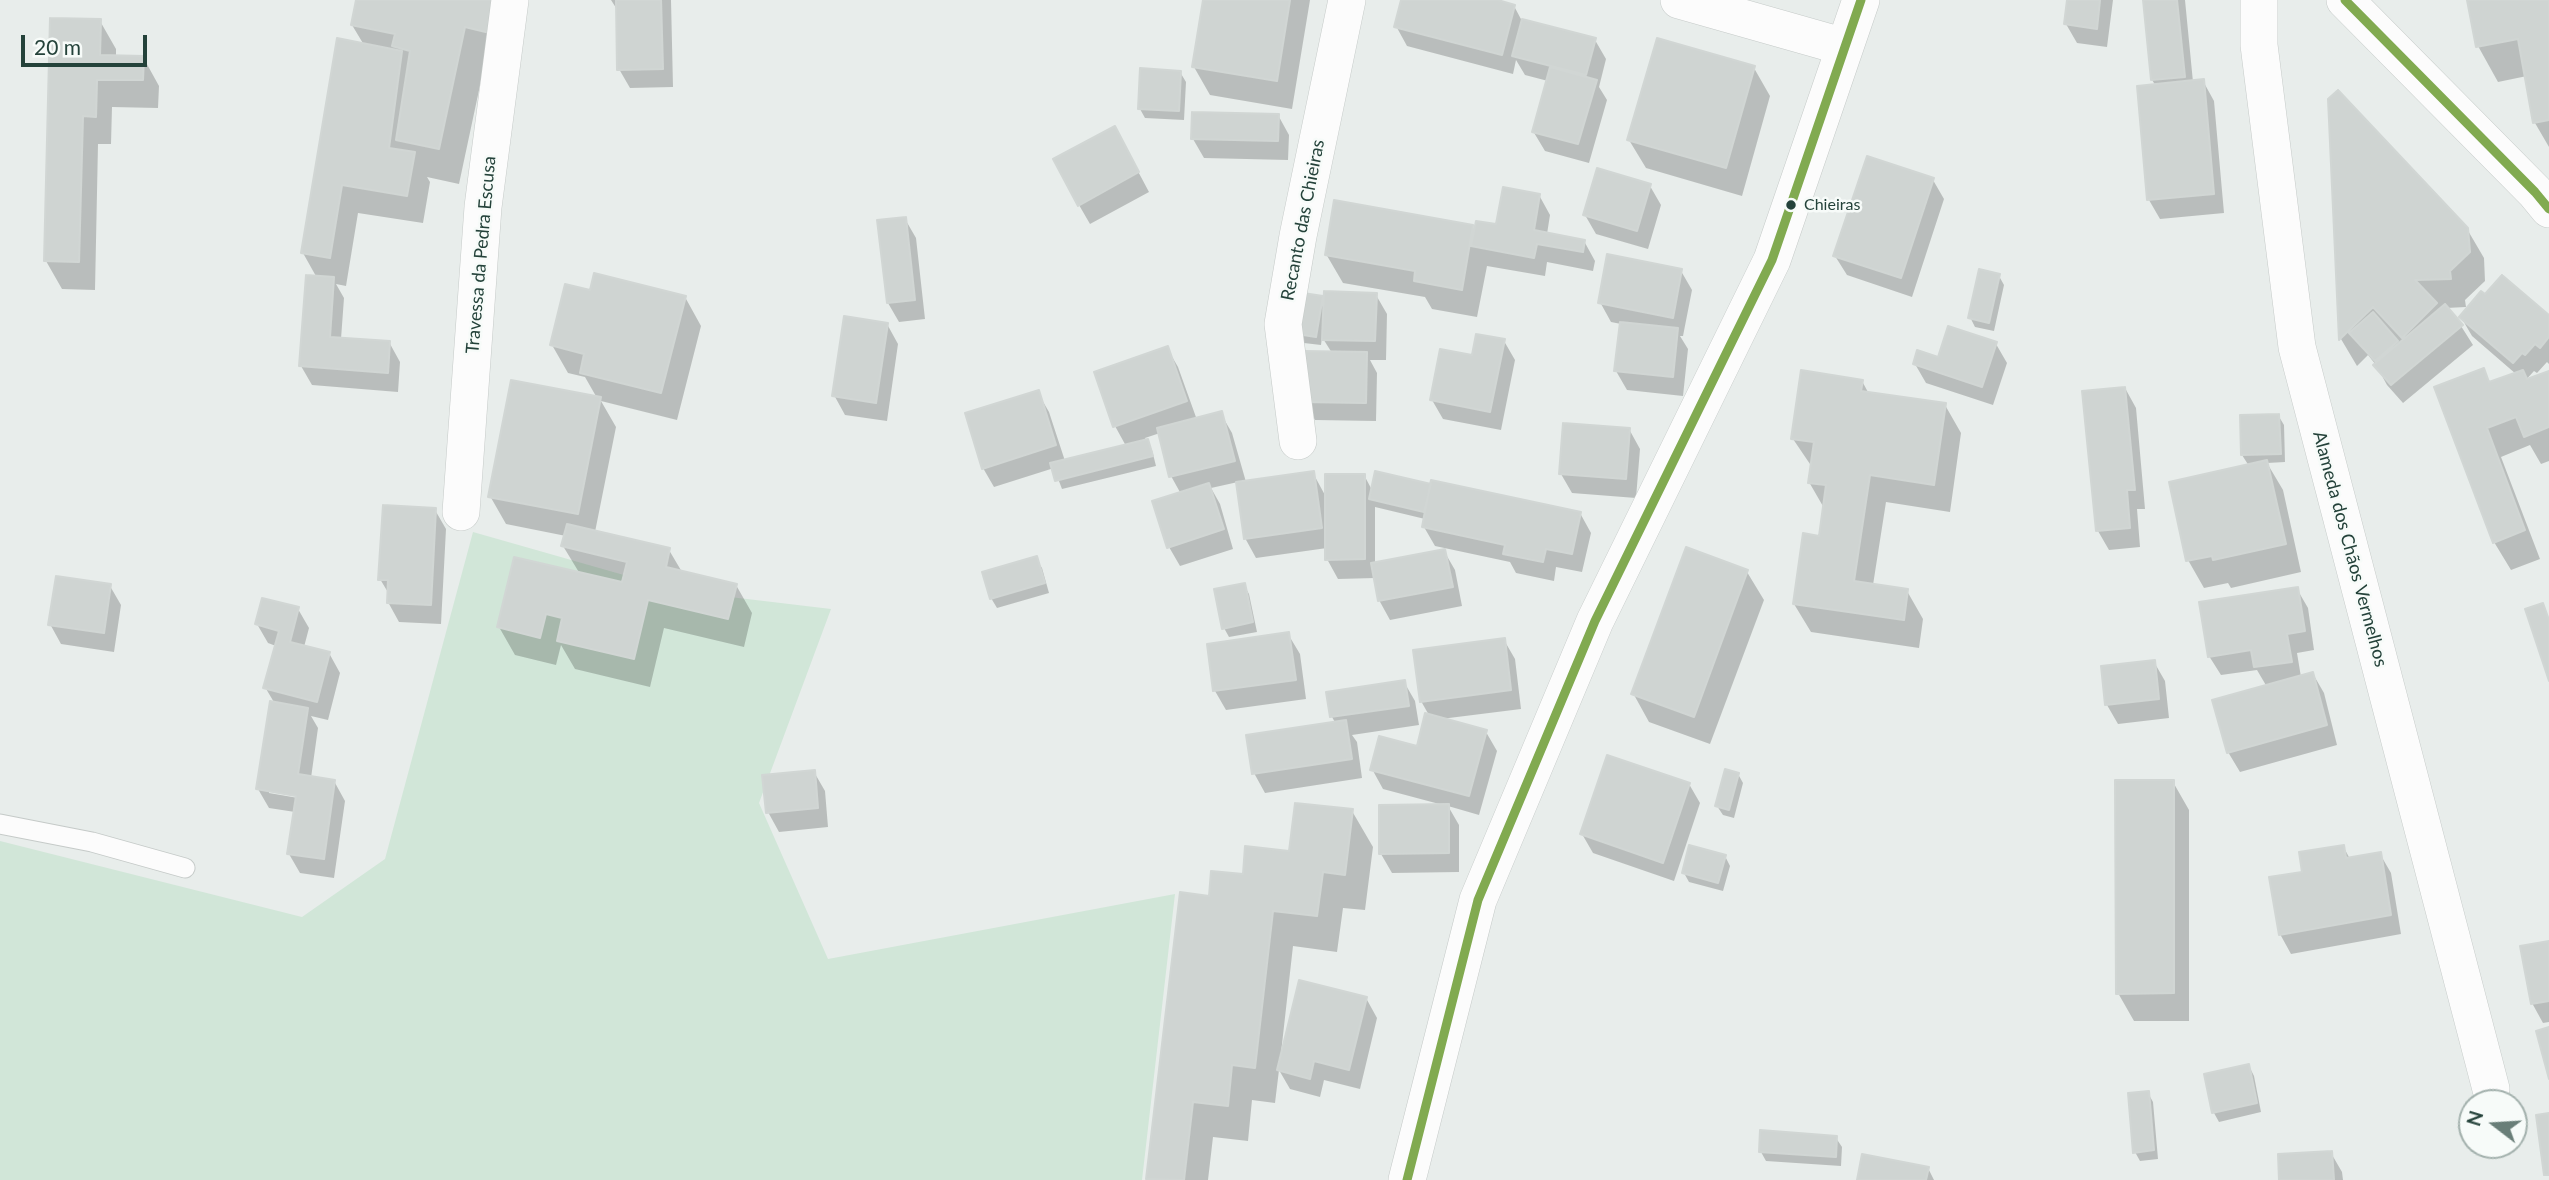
<!DOCTYPE html>
<html>
<head>
<meta charset="utf-8">
<style>
  body { margin:0 }
  #map { position:relative; width:2549px; height:1180px; overflow:hidden; background:#e8edeb; font-family:Lato,sans-serif }
  canvas { display:block }
  .north { position:absolute; left:2458px; top:1089px; width:70px; height:70px; box-sizing:border-box; background:#f7fbf9; border:2px solid #a3b1ad; border-radius:50%; rotate:287deg; font-size:19px; font-weight:700; line-height:28px; text-align:center; color:#24423a }
  .north::after { content:''; display:block; margin:auto; width:24px; height:32px; background:#697e78; clip-path:polygon(50% 0,100% 100%,50% 72%,0 100%) }
  .scale { position:absolute; left:21px; top:35px; width:126px; height:32px; box-sizing:border-box; border:4px solid #24423a; border-top:0; padding-left:9px; font-size:21px; line-height:24px; white-space:nowrap; color:#24423a; -webkit-text-stroke:5px #f7fbf9; paint-order:stroke }
</style>
</head>
<body>
<div id="map">
<canvas width="2549" height="1180"></canvas>
<div class="north">N</div>
<div class="scale">20 m</div>
</div>
<script>
const ctx = document.querySelector('canvas').getContext('2d');
ctx.lineJoin = 'round';
function fillPath(path, color) {
  ctx.fillStyle = color;
  ctx.fill(path, 'evenodd');
}
function toPath(rows) {
  const path = new Path2D();
  for (const r of rows) {
    path.moveTo(r[0], r[1]);
    for (let i = 2; i < r.length; i += 2) path.lineTo(r[i], r[i + 1]);
  }
  return path;
}
function strokePath(path, color, width, dash) {
  ctx.strokeStyle = color;
  ctx.lineWidth = width;
  ctx.lineCap = dash ? 'butt' : 'round';
  ctx.setLineDash(dash || []);
  ctx.stroke(path);
}
function write(font, color, halo, rows, align = 'center') {
  ctx.font = font + ' Lato,sans-serif';
  ctx.lineWidth = 5;
  ctx.setLineDash([]);
  ctx.textBaseline = 'middle';
  ctx.strokeStyle = halo;
  ctx.fillStyle = color;
  for (const [text, x, y, turn = 0] of rows) {
    ctx.save();
    ctx.translate(x, y);
    ctx.rotate((+turn || 0) * Math.PI / 180);
    ctx.textAlign = isNaN(turn) ? turn : align;
    if (halo) ctx.strokeText(text, 0, 0);
    ctx.fillText(text, 0, 0);
    ctx.restore();
  }
}
const green = toPath([
  [473,532,680,591,831,609,759,803,828,959,1175,894,1142,1180,0,1180,0,841,302,917,385,859]
]);
const shadow = toPath([
  [358,0,509,0,485,62,459,184,427,177,430,182,423,223,358,213,346,286,336,284,344,298,341,339,389,342,400,362,398,392,312,385,301,366,317,278,303,253,364,45,352,25],
  [611,0,671,0,673,87,630,88,619,69,618,11],
  [1205,0,1310,0,1292,109,1210,95,1194,67],
  [1403,0,1491,0,1514,6,1522,21,1595,40,1606,59,1599,87,1607,100,1589,163,1545,151,1533,131,1548,81,1525,75,1516,60,1513,74,1407,46,1396,26],
  [2069,0,2113,0,2107,47,2077,43,2066,24],
  [2144,0,2185,0,2193,82,2203,81,2214,101,2224,213,2160,219,2149,200,2156,86,2152,80],
  [2469,0,2549,0,2549,147,2535,123,2527,76,2498,82,2478,46],
  [100,21,116,49,116,57,143,57,159,86,158,108,112,107,111,144,98,144,95,290,62,289,46,261],
  [1754,68,1770,96,1742,196,1646,168,1629,140],
  [1180,72,1186,82,1184,120,1145,118,1140,109],
  [2330,99,2467,229,2484,258,2485,281,2465,300,2466,307,2446,308,2461,326,2473,345,2403,403,2387,385,2376,365,2368,355,2357,366,2341,339],
  [1278,115,1289,135,1288,160,1204,158,1193,139],
  [1125,147,1149,192,1090,224,1079,205],
  [1933,180,1944,199,1912,297,1847,275,1835,256],
  [1650,186,1661,205,1648,249,1596,234,1585,215],
  [1539,195,1550,215,1547,234,1584,241,1595,261,1593,271,1547,262,1545,276,1487,266,1477,317,1432,309,1425,297,1343,283,1326,254,1472,227,1475,232,1497,226],
  [905,219,916,238,925,319,899,322,888,303],
  [1681,271,1692,290,1683,336,1680,336,1688,349,1683,396,1627,390,1616,371,1621,324,1611,322,1600,302],
  [1999,276,2004,285,1994,331,1975,327,1970,317],
  [591,292,685,297,701,326,677,420,601,401,616,427,595,532,669,550,682,572,736,585,752,613,744,647,664,628,650,687,575,669,561,645,556,665,515,655,499,627,580,574,563,546,566,536,506,524,490,496,597,398,585,377,568,373,552,345],
  [1376,295,1387,314,1386,360,1370,360,1377,373,1376,421,1315,420,1304,401,1332,353,1322,337,1321,345,1304,343,1299,333,1322,298,1325,304],
  [2461,317,2549,317,2549,364,2547,362,2537,373,2534,371,2524,382,2549,373,2549,461,2541,464,2530,445,2501,457,2540,559,2511,570,2494,542,2483,370,2490,383,2516,374,2472,336],
  [887,324,898,344,887,421,845,415,834,395],
  [1504,341,1515,360,1501,430,1443,419,1432,400,1473,357],
  [1996,344,2007,363,1993,405,1926,383,1915,364],
  [1167,348,1178,367,1197,420,1221,414,1232,433,1246,482,1313,473,1326,497,1364,475,1372,490,1432,486,1580,513,1591,533,1582,572,1556,567,1554,581,1516,573,1510,562,1435,546,1424,527,1425,519,1375,507,1375,564,1444,551,1455,570,1462,606,1390,620,1379,600,1375,578,1338,579,1327,559,1327,548,1256,558,1245,538,1238,482,1211,488,1220,504,1233,549,1180,566,1169,547,1181,494,1171,476,1160,433,1145,438,1152,450,1156,466,1062,489,1054,468,994,487,983,468,1038,393,1049,412,1065,461,1126,446,1115,426],
  [1862,381,1869,394,1945,405,1961,433,1950,512,1886,502,1873,585,1907,591,1923,619,1919,648,1811,632,1794,604,1820,538,1824,508,1809,482,1812,467,1793,439],
  [2125,388,2136,408,2145,509,2137,509,2140,547,2109,550,2098,531],
  [2278,415,2284,425,2285,462,2267,463,2283,490,2301,572,2231,588,2228,583,2204,588,2188,560,2249,466,2242,455],
  [1629,429,1640,449,1636,498,1572,493,1561,474],
  [435,510,446,529,441,624,399,622,388,602,389,594,380,579],
  [1036,559,1042,568,1049,593,997,608,991,598],
  [1747,572,1764,600,1710,744,1649,722,1633,693],
  [1244,585,1249,594,1257,632,1229,637,1224,628],
  [110,586,121,605,114,652,61,644,50,624],
  [2297,589,2308,608,2314,650,2297,653,2301,677,2313,674,2324,693,2337,745,2240,772,2228,752,2267,687,2257,670,2221,675,2209,656],
  [298,609,309,628,304,647,329,653,340,673,328,720,311,716,318,728,311,778,334,781,345,801,334,878,300,873,289,854,295,812,269,808,258,789,275,704,265,687,276,646,268,643,257,624],
  [269,790,305,795,304,799,269,793],
  [1288,634,1300,654,1306,699,1226,710,1215,691,1209,645],
  [1504,640,1515,659,1521,709,1441,719,1486,732,1497,751,1479,815,1448,806,1459,825,1459,872,1392,873,1381,854,1443,805,1383,789,1372,769,1418,748,1430,717,1421,701],
  [2154,662,2165,681,2169,718,2118,724,2107,705,2103,667],
  [1404,682,1415,701,1419,725,1352,735,1357,742,1362,778,1265,793,1254,773,1336,724,1332,717],
  [814,772,825,791,828,827,779,832,768,812],
  [1738,774,1743,783,1734,818,1723,815,1717,806],
  [2173,782,2189,810,2189,1021,2134,1021,2118,993],
  [1689,784,1700,803,1674,881,1593,853,1582,834],
  [1352,811,1373,847,1365,910,1343,908,1337,952,1293,946,1281,1053,1366,998,1377,1018,1360,1089,1324,1080,1320,1097,1290,1089,1279,1070,1275,1103,1252,1100,1248,1141,1213,1137,1208,1180,1148,1180,1181,894,1210,898,1244,876,1290,853],
  [2343,846,2350,859,2380,854,2391,873,2401,934,2291,954,2280,934,2304,873],
  [1725,856,1730,866,1723,891,1689,882,1684,873],
  [2549,943,2549,1022,2543,1023,2532,1003],
  [2249,1066,2254,1076,2261,1112,2219,1122,2214,1113,2206,1076],
  [2148,1093,2153,1102,2158,1159,2140,1161,2135,1152],
  [1836,1138,1842,1147,1841,1166,1766,1161,1761,1152],
  [2331,1153,2342,1172,2343,1180,2281,1180],
  [1928,1168,1934,1180,1859,1180]
]);
const building = toPath([
  [356,0,501,0,494,34,465,27,439,149,396,140,410,51,392,46,395,34,351,25,356,0],
  [616,0,661,0,663,69,617,70,616,0],
  [1203,0,1290,0,1277,81,1192,67,1203,0],
  [1401,0,1498,0,1515,5,1502,55,1394,27,1401,0],
  [2067,0,2100,0,2097,29,2064,24,2067,0],
  [2143,0,2177,0,2185,77,2151,80,2143,0],
  [2467,0,2549,0,2549,120,2533,123,2518,39,2476,47,2467,0],
  [50,18,101,19,100,55,144,56,143,80,97,80,96,117,83,116,79,262,44,261,50,18],
  [1522,19,1596,38,1586,75,1512,56,1522,19],
  [337,38,402,51,389,148,415,152,407,196,342,185,330,258,301,253,337,38],
  [1657,38,1755,66,1726,168,1627,140,1657,38],
  [1550,67,1597,80,1578,144,1532,132,1550,67],
  [1140,68,1181,71,1179,111,1138,109,1140,68],
  [2204,79,2214,194,2147,200,2137,86,2204,79],
  [2338,90,2468,228,2470,252,2450,271,2451,279,2415,280,2437,303,2402,338,2373,307,2339,340,2328,99,2338,90],
  [1192,112,1279,114,1278,141,1191,139,1192,112],
  [1115,126,1139,172,1078,206,1053,159,1115,126],
  [1867,156,1934,178,1901,278,1833,256,1867,156],
  [1597,168,1651,184,1637,231,1583,215,1597,168],
  [1503,187,1540,194,1534,230,1585,240,1583,252,1537,244,1534,258,1471,246,1476,221,1496,224,1503,187],
  [1334,200,1473,225,1462,290,1414,281,1415,271,1325,255,1334,200],
  [906,217,915,300,887,303,877,220,906,217],
  [1607,254,1682,269,1673,318,1598,303,1607,254],
  [1979,269,2000,274,1989,323,1968,318,1979,269],
  [594,273,686,296,661,393,580,373,584,354,550,345,565,284,590,290,594,273],
  [306,275,334,277,330,337,390,341,388,373,299,366,306,275],
  [2502,275,2549,315,2549,337,2540,348,2535,344,2525,355,2522,353,2513,363,2459,317,2481,291,2485,294,2502,275],
  [1324,291,1377,293,1375,341,1322,340,1324,291],
  [1303,293,1323,296,1316,337,1297,334,1303,293],
  [2445,304,2463,325,2391,385,2373,365,2445,304],
  [2373,312,2398,341,2375,361,2349,333,2373,312],
  [844,316,888,323,876,403,832,396,844,316],
  [1620,322,1678,328,1673,377,1614,371,1620,322],
  [1948,326,1997,342,1982,387,1913,364,1917,350,1938,357,1948,326],
  [1476,334,1505,339,1490,412,1430,400,1440,349,1472,355,1476,334],
  [1168,346,1187,401,1113,427,1094,372,1168,346],
  [1303,351,1367,352,1366,403,1303,402,1303,351],
  [2484,368,2489,382,2523,370,2527,379,2549,371,2549,427,2524,437,2516,417,2487,428,2525,530,2493,543,2434,387,2484,368],
  [1801,370,1863,380,1861,391,1946,403,1934,485,1870,475,1854,581,1908,589,1904,620,1793,604,1803,533,1819,536,1826,485,1808,483,1814,442,1791,439,1801,370],
  [511,380,601,397,578,514,488,497,511,380],
  [2125,387,2135,490,2127,490,2130,528,2096,531,2082,391,2125,387],
  [1039,390,1056,445,982,469,965,413,1039,390],
  [1222,411,1235,461,1169,477,1157,428,1222,411],
  [2279,414,2281,454,2241,455,2240,415,2279,414],
  [1563,423,1630,428,1626,479,1559,474,1563,423],
  [1148,439,1153,456,1055,481,1050,463,1148,439],
  [2267,460,2286,544,2213,560,2212,556,2186,561,2169,482,2267,460],
  [1314,471,1322,528,1244,539,1236,482,1314,471],
  [1375,471,1431,484,1424,512,1369,499,1375,471],
  [1325,474,1365,474,1365,559,1325,560,1325,474],
  [1431,480,1581,512,1572,554,1546,549,1543,562,1503,554,1505,545,1422,527,1431,480],
  [1209,483,1224,529,1167,548,1152,501,1209,483],
  [383,505,436,508,431,605,387,603,388,580,378,580,383,505],
  [567,524,670,548,666,567,737,584,728,619,648,600,634,659,557,641,562,618,546,614,540,638,497,627,514,557,622,582,627,562,561,546,567,524],
  [1686,547,1748,570,1694,717,1631,694,1686,547],
  [1445,549,1453,587,1378,601,1371,563,1445,549],
  [1037,556,1045,583,990,599,982,572,1037,556],
  [56,576,111,584,104,633,48,625,56,576],
  [1245,583,1253,622,1222,629,1214,589,1245,583],
  [2298,587,2305,631,2287,634,2292,662,2254,667,2251,650,2208,657,2199,602,2298,587],
  [262,598,299,607,290,642,330,652,317,702,263,688,279,631,255,624,262,598],
  [2543,603,2549,620,2549,681,2525,609,2543,603],
  [1289,632,1296,680,1213,691,1207,644,1289,632],
  [1505,638,1511,690,1420,702,1413,650,1505,638],
  [2155,660,2159,699,2105,705,2101,666,2155,660],
  [2313,672,2327,725,2227,753,2212,700,2313,672],
  [1405,680,1409,706,1330,717,1326,692,1405,680],
  [270,701,308,708,298,774,335,780,324,859,287,854,296,796,256,789,270,701],
  [1425,713,1487,730,1469,796,1370,770,1379,736,1417,746,1425,713],
  [1346,720,1352,759,1252,774,1246,735,1346,720],
  [1607,755,1690,783,1663,863,1580,834,1607,755],
  [1725,769,1739,773,1729,810,1715,806,1725,769],
  [815,770,818,808,766,813,762,775,815,770],
  [2115,780,2174,780,2174,993,2116,994,2115,780],
  [1295,803,1353,809,1345,875,1323,872,1317,916,1273,911,1255,1068,1232,1065,1228,1106,1193,1102,1184,1180,1146,1179,1180,892,1209,896,1211,871,1243,874,1245,846,1289,851,1295,803],
  [1449,804,1449,853,1379,854,1379,805,1449,804],
  [1689,845,1726,855,1718,883,1682,873,1689,845],
  [2344,845,2346,858,2381,852,2391,915,2279,935,2269,877,2302,872,2299,852,2344,845],
  [2549,941,2549,1001,2531,1004,2520,946,2549,941],
  [1299,980,1367,997,1349,1070,1314,1061,1310,1079,1277,1070,1299,980],
  [2549,1027,2549,1079,2536,1031,2549,1027],
  [2249,1064,2257,1103,2212,1113,2204,1074,2249,1064],
  [2149,1091,2154,1150,2133,1153,2128,1093,2149,1091],
  [2549,1113,2549,1175,2544,1175,2536,1115,2549,1113],
  [1760,1130,1837,1136,1836,1157,1759,1152,1760,1130],
  [2332,1151,2334,1180,2279,1180,2278,1154,2332,1151],
  [1862,1154,1929,1167,1926,1180,1857,1180,1862,1154]
]);
const service = toPath([
  [0,824,92,842,185,868]
]);
const minor = toPath([
  [1679,0,1845,47],
  [2259,0,2259,45,2297,347,2491,1089],
  [2345,0,2535,192,2549,209],
  [1298,441,1283,324,1298,236,1347,0],
  [461,512,483,207,510,0],
  [1407,1180,1478,900,1595,621,1772,260,1861,0]
]);
const bus1 = toPath([
  [2345,0,2535,192,2549,209],
  [1407,1180,1478,900,1595,621,1772,260,1861,0]
]);
const markers = [
  [1791,205,6,"#24423a"]
];
const busNames = [
  ["Chieiras",1804,205]
];
const streetNames = [
  ["Recanto das Chieiras",1303,220,-79],
  ["Travessa da Pedra Escusa",481,255,-85],
  ["Alameda dos Chãos Vermelhos",2350,549,75]
];
fillPath(green, '#d1e6d8');
fillPath(shadow, '#0003');
fillPath(building, '#cfd4d2');
strokePath(building, '#d1d6d4', 2);
strokePath(service, '#c5cac8', 21);
strokePath(minor, '#c5cac8', 38);
strokePath(service, '#fcfcfc', 19);
strokePath(minor, '#fcfcfc', 37);
strokePath(bus1, '#81aa50', 9);
for (const [x, y, r, color] of markers) {
  const dot = new Path2D();
  dot.arc(x, y, r, 0, 2 * Math.PI);
  ctx.fillStyle = color;
  ctx.fill(dot);
  strokePath(dot, '#f7fbf9', 2.5);
}
write('16px', '#24423a', '#f7fbf9', busNames, 'left');
write('18px', '#24423a', '#f7fbf9', streetNames);
</script>
</body>
</html>
